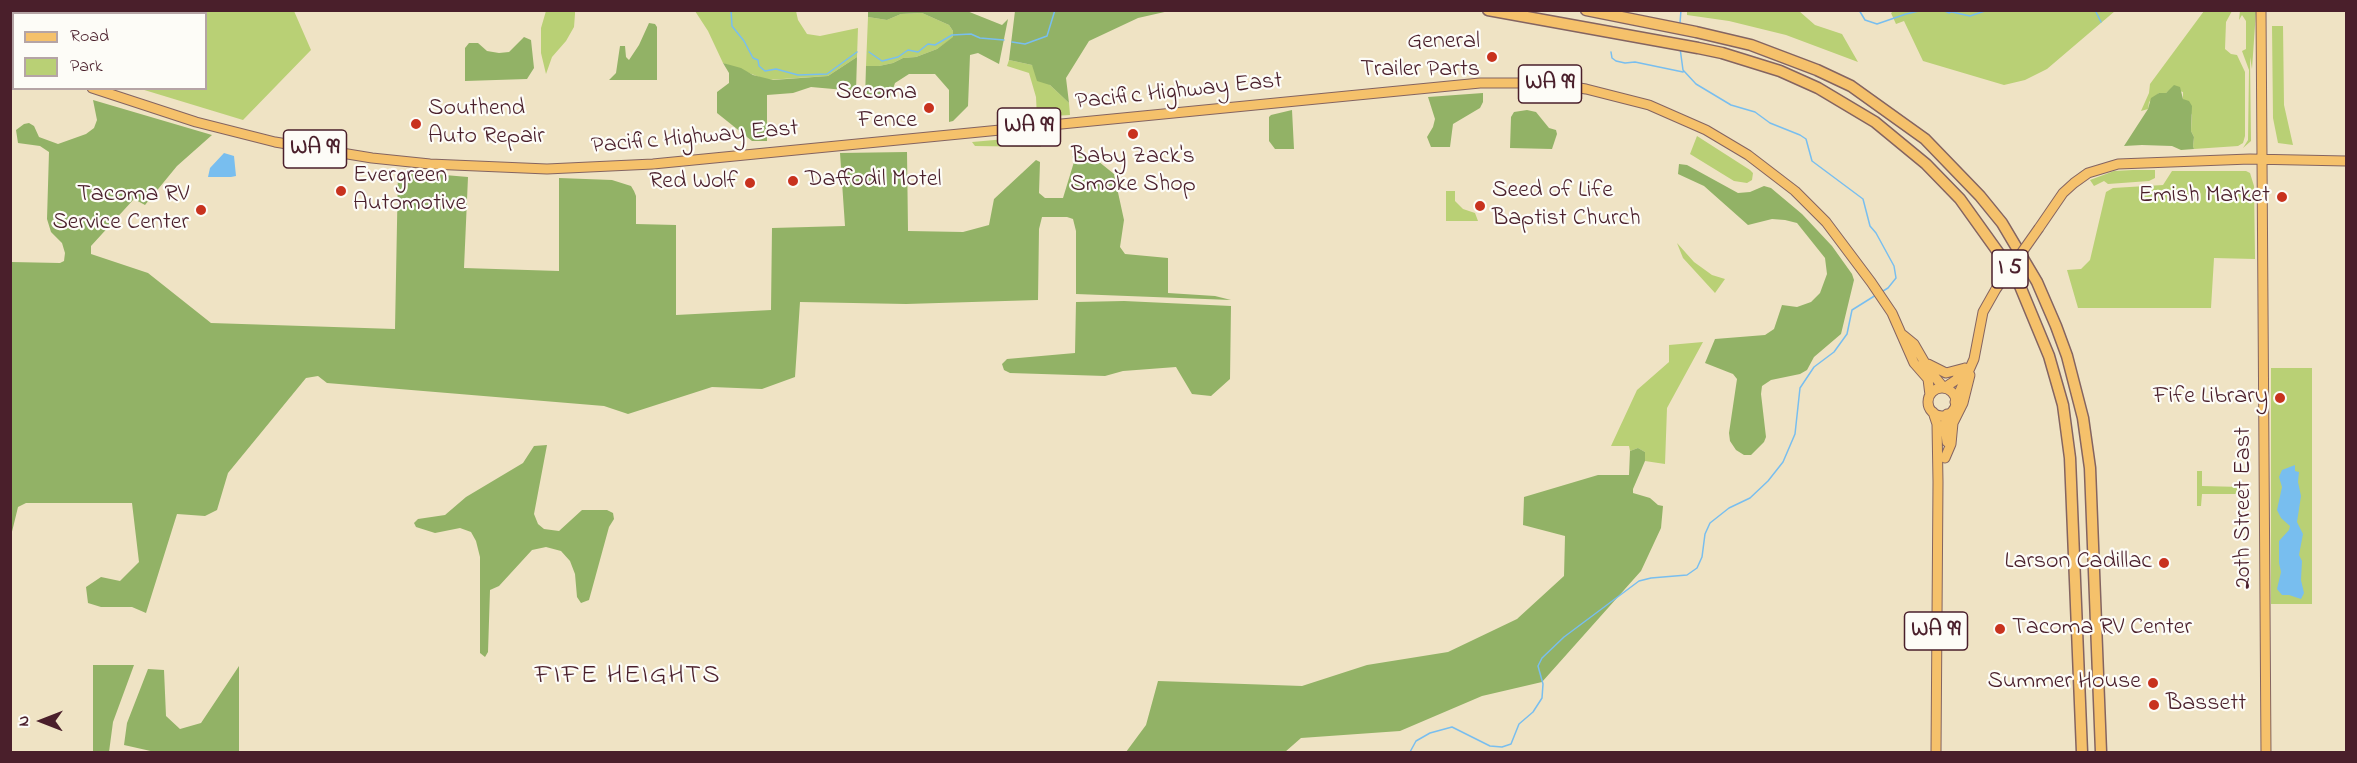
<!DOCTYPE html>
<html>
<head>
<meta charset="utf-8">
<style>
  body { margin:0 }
  #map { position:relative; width:2357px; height:763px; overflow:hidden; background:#efe3c4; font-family:"Indie Flower",sans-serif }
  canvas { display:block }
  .frame { position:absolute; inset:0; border:12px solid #4a1f2b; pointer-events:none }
  .legend { position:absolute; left:12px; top:12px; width:195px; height:78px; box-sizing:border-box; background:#fdfcf7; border:2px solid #b5a4a5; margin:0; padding:8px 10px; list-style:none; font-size:18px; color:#4a1f2b }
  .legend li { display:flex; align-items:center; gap:12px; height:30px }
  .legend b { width:30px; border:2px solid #b5a4a5 }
  .north { position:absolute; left:12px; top:691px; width:60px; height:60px; -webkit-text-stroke:4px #fdfcf7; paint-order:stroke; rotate:270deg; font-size:16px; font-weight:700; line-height:24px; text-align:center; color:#4a1f2b }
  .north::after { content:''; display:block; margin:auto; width:21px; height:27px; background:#4a1f2b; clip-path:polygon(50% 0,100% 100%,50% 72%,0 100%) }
</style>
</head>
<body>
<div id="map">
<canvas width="2357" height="763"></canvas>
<div class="frame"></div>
<ul class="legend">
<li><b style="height:8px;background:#f5c16b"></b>Road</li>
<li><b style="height:16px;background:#b9d075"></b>Park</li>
</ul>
<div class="north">N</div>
</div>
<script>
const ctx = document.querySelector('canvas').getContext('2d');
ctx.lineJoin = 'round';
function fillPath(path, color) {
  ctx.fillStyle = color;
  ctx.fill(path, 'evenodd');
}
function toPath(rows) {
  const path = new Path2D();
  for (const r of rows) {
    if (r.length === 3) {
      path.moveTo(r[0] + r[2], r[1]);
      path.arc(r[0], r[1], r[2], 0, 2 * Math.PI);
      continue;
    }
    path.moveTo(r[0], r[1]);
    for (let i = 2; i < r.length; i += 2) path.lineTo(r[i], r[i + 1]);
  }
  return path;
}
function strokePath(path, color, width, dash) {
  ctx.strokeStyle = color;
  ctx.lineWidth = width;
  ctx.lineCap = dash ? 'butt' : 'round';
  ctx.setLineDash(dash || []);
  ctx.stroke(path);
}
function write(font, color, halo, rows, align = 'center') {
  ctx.font = font + ' "Indie Flower",sans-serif';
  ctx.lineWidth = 4.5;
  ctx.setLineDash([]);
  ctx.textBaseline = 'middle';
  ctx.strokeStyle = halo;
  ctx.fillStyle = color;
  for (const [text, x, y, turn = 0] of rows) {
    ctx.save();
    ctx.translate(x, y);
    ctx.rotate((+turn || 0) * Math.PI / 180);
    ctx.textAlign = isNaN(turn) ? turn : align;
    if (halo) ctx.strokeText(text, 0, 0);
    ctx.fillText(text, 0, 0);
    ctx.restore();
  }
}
const green = toPath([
  [1687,10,1799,11,1815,25,1842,34,1858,62,1786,35,1729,21,1687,15],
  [1895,10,2115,11,2047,69,2025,80,2004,85,1923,61,1904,21,1896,24,1891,13],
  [100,11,294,11,311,50,243,120,141,89,206,88,206,14,101,14],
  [546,11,575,11,575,14,574,27,566,41,552,57,546,74,541,53,541,28],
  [695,11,796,11,798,20,807,34,820,36,858,28,857,57,828,76,767,80,723,63,708,31],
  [2204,11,2232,11,2226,22,2225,49,2231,54,2237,55,2245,72,2245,136,2243,143,2238,146,2194,149,2193,146,2194,137,2191,131,2192,115,2183,99,2183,92,2171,89,2166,93,2159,93,2149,102,2148,109,2141,111,2149,93,2150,84],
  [2240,11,2256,11,2252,69,2250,57,2251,141,2243,148,2248,140,2249,70,2242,51,2246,49,2246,21,2242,15,2239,20],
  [922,13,949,25,953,31,953,38,937,49,916,57,903,58,893,63,879,66,866,66,868,17,887,20,901,14],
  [2272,26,2283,26,2284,105,2293,145,2278,143,2273,118],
  [1009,60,1032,65,1050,85,1069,103,1070,115,1037,117,1036,97,1029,73,1007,66],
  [1040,136,1041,147,975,146,972,142],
  [1697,136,1750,170,1753,173,1752,180,1747,183,1734,181,1690,154],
  [2133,170,2155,170,2155,178,2149,181,2108,184,2104,181,2094,186,2090,180,2114,171],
  [2172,171,2246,171,2250,173,2254,186,2255,259,2214,258,2211,308,2078,308,2067,270,2081,269,2090,260,2106,192,2113,188,2163,185],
  [1446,191,1455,191,1455,201,1463,209,1475,213,1478,221,1446,221],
  [1677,243,1694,262,1712,275,1725,279,1715,293,1683,258],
  [1703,342,1667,408,1665,464,1645,461,1645,452,1638,448,1630,451,1629,446,1611,446,1637,390,1669,362,1669,345],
  [2271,368,2312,368,2312,604,2271,604],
  [2197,471,2202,471,2202,486,2241,487,2241,494,2202,494,2201,506,2197,506]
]);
const forest = toPath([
  [868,11,967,11,1002,25,1008,19,999,64,978,53,970,55,968,106,953,121,949,122,949,90,935,74,909,74,895,83,890,98,865,99,866,66,879,66,893,63,903,58,916,57,937,49,953,37,953,31,949,25,922,13,901,14,887,20,868,17],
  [1015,11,1015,10,1169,11,1138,18,1089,41,1066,78,1069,103,1050,85,1037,81,1032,65,1009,60],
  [649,23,655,24,657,27,657,80,609,80,616,73,620,46,625,46,626,57,629,60,639,45],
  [524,37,531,40,534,68,527,79,465,81,465,48,469,43,478,43,487,51,499,53,509,52],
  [857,57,856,91,811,87,793,93,767,95,767,141,752,141,717,113,717,92,729,83,729,73,723,63,741,68,753,75,773,80,828,76],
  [2174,85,2180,87,2183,99,2189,101,2192,106,2191,131,2194,137,2193,146,2194,149,2181,150,2172,146,2142,145,2124,146,2148,109,2151,98,2159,93,2166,93],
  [1483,93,1483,102,1480,108,1453,124,1450,147,1431,147,1427,137,1433,127,1435,119,1428,97],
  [93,100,212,135,177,166,145,205,134,199,91,246,91,254,148,273,211,323,395,329,398,171,468,177,464,268,559,271,559,178,612,180,631,186,634,191,636,196,636,224,676,225,676,315,771,310,772,228,845,226,840,153,907,152,908,231,963,232,989,225,994,199,1036,160,1040,162,1039,193,1045,198,1063,198,1074,162,1072,156,1093,157,1114,174,1124,220,1120,247,1125,254,1168,258,1168,293,1215,296,1231,300,1076,294,1076,231,1073,219,1067,217,1042,217,1039,229,1038,300,906,304,800,302,795,377,762,389,712,387,628,414,604,406,327,383,318,376,306,378,228,473,217,510,205,516,177,514,146,613,132,607,101,607,88,603,86,587,101,577,120,581,139,562,132,503,26,503,18,507,10,540,11,262,60,263,64,261,65,253,62,243,51,232,47,219,49,152,40,146,18,143,16,130,24,124,29,123,34,126,39,137,58,144,86,134,94,128,97,120],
  [1292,110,1294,149,1275,149,1269,141,1269,117,1271,115],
  [1527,110,1536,112,1549,128,1556,130,1557,134,1552,149,1510,148,1511,117,1514,112],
  [1679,164,1687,165,1738,193,1750,192,1764,186,1771,188,1802,214,1832,246,1852,274,1854,280,1841,334,1814,357,1807,370,1800,374,1771,380,1762,386,1761,394,1766,437,1764,442,1751,455,1744,455,1736,450,1730,441,1729,433,1737,379,1733,374,1705,363,1715,339,1765,335,1774,329,1782,305,1797,307,1811,302,1820,293,1827,274,1825,258,1797,223,1785,220,1772,219,1748,225,1704,186,1678,174],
  [1124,301,1231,306,1230,379,1211,396,1192,394,1176,367,1123,371,1105,376,1010,373,1004,370,1002,364,1007,359,1075,353,1076,302],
  [547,445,534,514,538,524,544,529,559,531,582,510,607,510,613,513,614,519,609,527,589,600,581,603,577,597,575,574,570,561,561,551,546,547,532,550,499,586,490,590,488,652,485,657,480,653,480,557,476,541,471,532,460,528,435,533,416,527,414,523,418,519,445,515,466,497,523,463,534,446],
  [1638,448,1645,452,1645,461,1633,489,1633,493,1650,498,1658,505,1663,506,1661,528,1641,571,1542,682,1482,696,1400,731,1301,738,1285,752,1126,752,1146,725,1158,681,1302,686,1367,665,1448,652,1517,619,1564,576,1565,536,1523,525,1524,497,1598,475,1629,475,1630,451],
  [93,665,134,665,113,722,109,752,93,752],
  [239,666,239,752,155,752,124,745,127,723,148,669,164,670,166,716,180,729,201,723]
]);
const water = toPath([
  [224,153,234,156,236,176,231,177,208,177,210,168],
  [2295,465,2295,471,2299,472,2298,482,2301,496,2297,522,2303,534,2299,555,2302,561,2301,580,2304,593,2301,599,2289,595,2282,595,2277,589,2281,572,2279,563,2279,541,2289,530,2290,526,2281,518,2277,510,2282,487,2279,477,2282,470]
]);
const stream = toPath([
  [731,10,732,26,744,41,753,58,758,60,759,66,765,71,776,69,798,75,827,74,857,52],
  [1859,10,1865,20,1877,24,1906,14,1923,10],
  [1943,10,1949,13,1955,10],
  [2095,10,2101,22],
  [1952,12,1970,16,1988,10],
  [1680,23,1681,10],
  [1012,42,1025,44,1047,36,1055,10],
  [1680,48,1683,70,1696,84,1731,105,1755,112,1770,123,1800,135,1806,139,1812,161,1863,199,1870,226,1876,233,1894,266,1896,278,1888,288,1883,291],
  [869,52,882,61,898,57,908,50,918,52,928,44,935,45,952,35,971,34,980,38,1004,40],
  [1611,52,1612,58,1616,61,1625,63,1635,62,1683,72],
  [1410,752,1416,741,1430,733,1452,727,1490,746,1502,747,1511,744,1519,724,1533,712,1542,698,1543,684,1538,666,1542,658,1564,637,1639,581,1651,578,1687,575,1697,568,1702,557,1705,534,1710,523,1729,508,1750,498,1768,481,1783,462,1795,434,1800,388,1814,367,1834,352,1847,334,1852,310,1876,295]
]);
const major = toPath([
  [2261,10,2266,752],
  [10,52,14,54],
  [92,88,196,122,275,142,372,158,430,164,547,169,653,164,1480,83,1547,83,1586,89,1649,105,1706,130,1748,155,1795,191,1826,222,1871,282,1892,313,1914,363,1928,379,1930,395],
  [2039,228,2063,193,2074,183,2088,173,2118,164,2250,159,2346,161],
  [1903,335,1914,344,1929,370,1944,388,1956,380,1965,368],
  [1928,364,1946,373,1965,368],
  [1942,402,14],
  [1955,402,1974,359,1983,312,1996,289],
  [1933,412,1937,424,1938,482,1936,752],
  [1947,442,1945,425,1947,414],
  [1945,458,1951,444,1953,423,1963,403,1970,375]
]);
const highway = toPath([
  [1488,10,1698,48,1722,53,1780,71,1818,88,1875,122,1926,164,1960,199,2008,266,2020,286,2049,356,2063,405,2070,458,2082,752],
  [1586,10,1696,32,1751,45,1817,70,1851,86,1925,139,1980,196,2002,223,2037,282,2056,326,2067,356,2083,418,2090,468,2101,752]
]);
const majorBridge = toPath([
  [1996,289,2039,228]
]);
const markers = [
  [1492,57,6,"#c8321e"],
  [929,108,6,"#c8321e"],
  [416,124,6,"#c8321e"],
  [1133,134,6,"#c8321e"],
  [793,181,6,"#c8321e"],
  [750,183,6,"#c8321e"],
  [341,191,6,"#c8321e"],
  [2282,197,6,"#c8321e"],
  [1480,206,6,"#c8321e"],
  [201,210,6,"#c8321e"],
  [2280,398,6,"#c8321e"],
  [2164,563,6,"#c8321e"],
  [2000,629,6,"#c8321e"],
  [2153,683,6,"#c8321e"],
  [2154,705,6,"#c8321e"]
];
const shields = [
  [1550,84,63],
  [1029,127,63],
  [315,149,63],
  [2010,269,36],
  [1936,631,63]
];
const shieldNames = [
  ["WA 99",1550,84],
  ["WA 99",1029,127],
  ["WA 99",315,149],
  ["I 5",2010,269],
  ["WA 99",1936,631]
];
const poiNames = [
  ["General",1480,43],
  ["Trailer Parts",1480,71],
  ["Secoma",917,94],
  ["Fence",917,122],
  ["Southend",428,110,"left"],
  ["Auto Repair",428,138,"left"],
  ["Baby Zack's",1133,158,"center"],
  ["Smoke Shop",1133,186,"center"],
  ["Evergreen",353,177,"left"],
  ["Automotive",353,205,"left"],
  ["Daffodil Motel",805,181,"left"],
  ["Red Wolf",738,183],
  ["Seed of Life",1492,192,"left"],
  ["Baptist Church",1492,220,"left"],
  ["Tacoma RV",189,196],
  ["Service Center",189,224],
  ["Emish Market",2270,197],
  ["Fife Library",2268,398],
  ["Larson Cadillac",2152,563],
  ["Tacoma RV Center",2012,629,"left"],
  ["Summer House",2141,683],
  ["Bassett",2166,705,"left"]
];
const streetNames = [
  ["Pacific Highway East",1179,93,-6],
  ["Pacific Highway East",695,139,-5],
  ["20th Street East",2245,508,-90]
];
const quarterNames = [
  ["FIFE HEIGHTS",628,678]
];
fillPath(green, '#b9d075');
fillPath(forest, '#92b266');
fillPath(water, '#78beef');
strokePath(stream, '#78beef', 1.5);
strokePath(major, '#846461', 11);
strokePath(highway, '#846461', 13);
strokePath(major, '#f5c16b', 9);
strokePath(highway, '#f5c16b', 10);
strokePath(majorBridge, '#846461', 11, []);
strokePath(majorBridge, '#f5c16b', 9);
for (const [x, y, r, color] of markers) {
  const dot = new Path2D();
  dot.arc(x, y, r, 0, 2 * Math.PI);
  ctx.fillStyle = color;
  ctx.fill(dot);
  strokePath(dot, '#fdfcf7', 2);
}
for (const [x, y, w] of shields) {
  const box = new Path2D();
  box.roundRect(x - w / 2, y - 19, w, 38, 4.5);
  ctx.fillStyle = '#fdfcf7';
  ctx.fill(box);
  strokePath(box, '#4a1f2b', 1.5);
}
write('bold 22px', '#4a1f2b', null, shieldNames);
write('24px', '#4a1f2b', '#fdfcf7', poiNames, 'right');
write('24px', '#4a1f2b', '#fdfcf7', streetNames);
ctx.letterSpacing = '1.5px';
write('27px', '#4a1f2b', '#fdfcf7', quarterNames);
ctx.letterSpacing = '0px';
</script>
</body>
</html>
